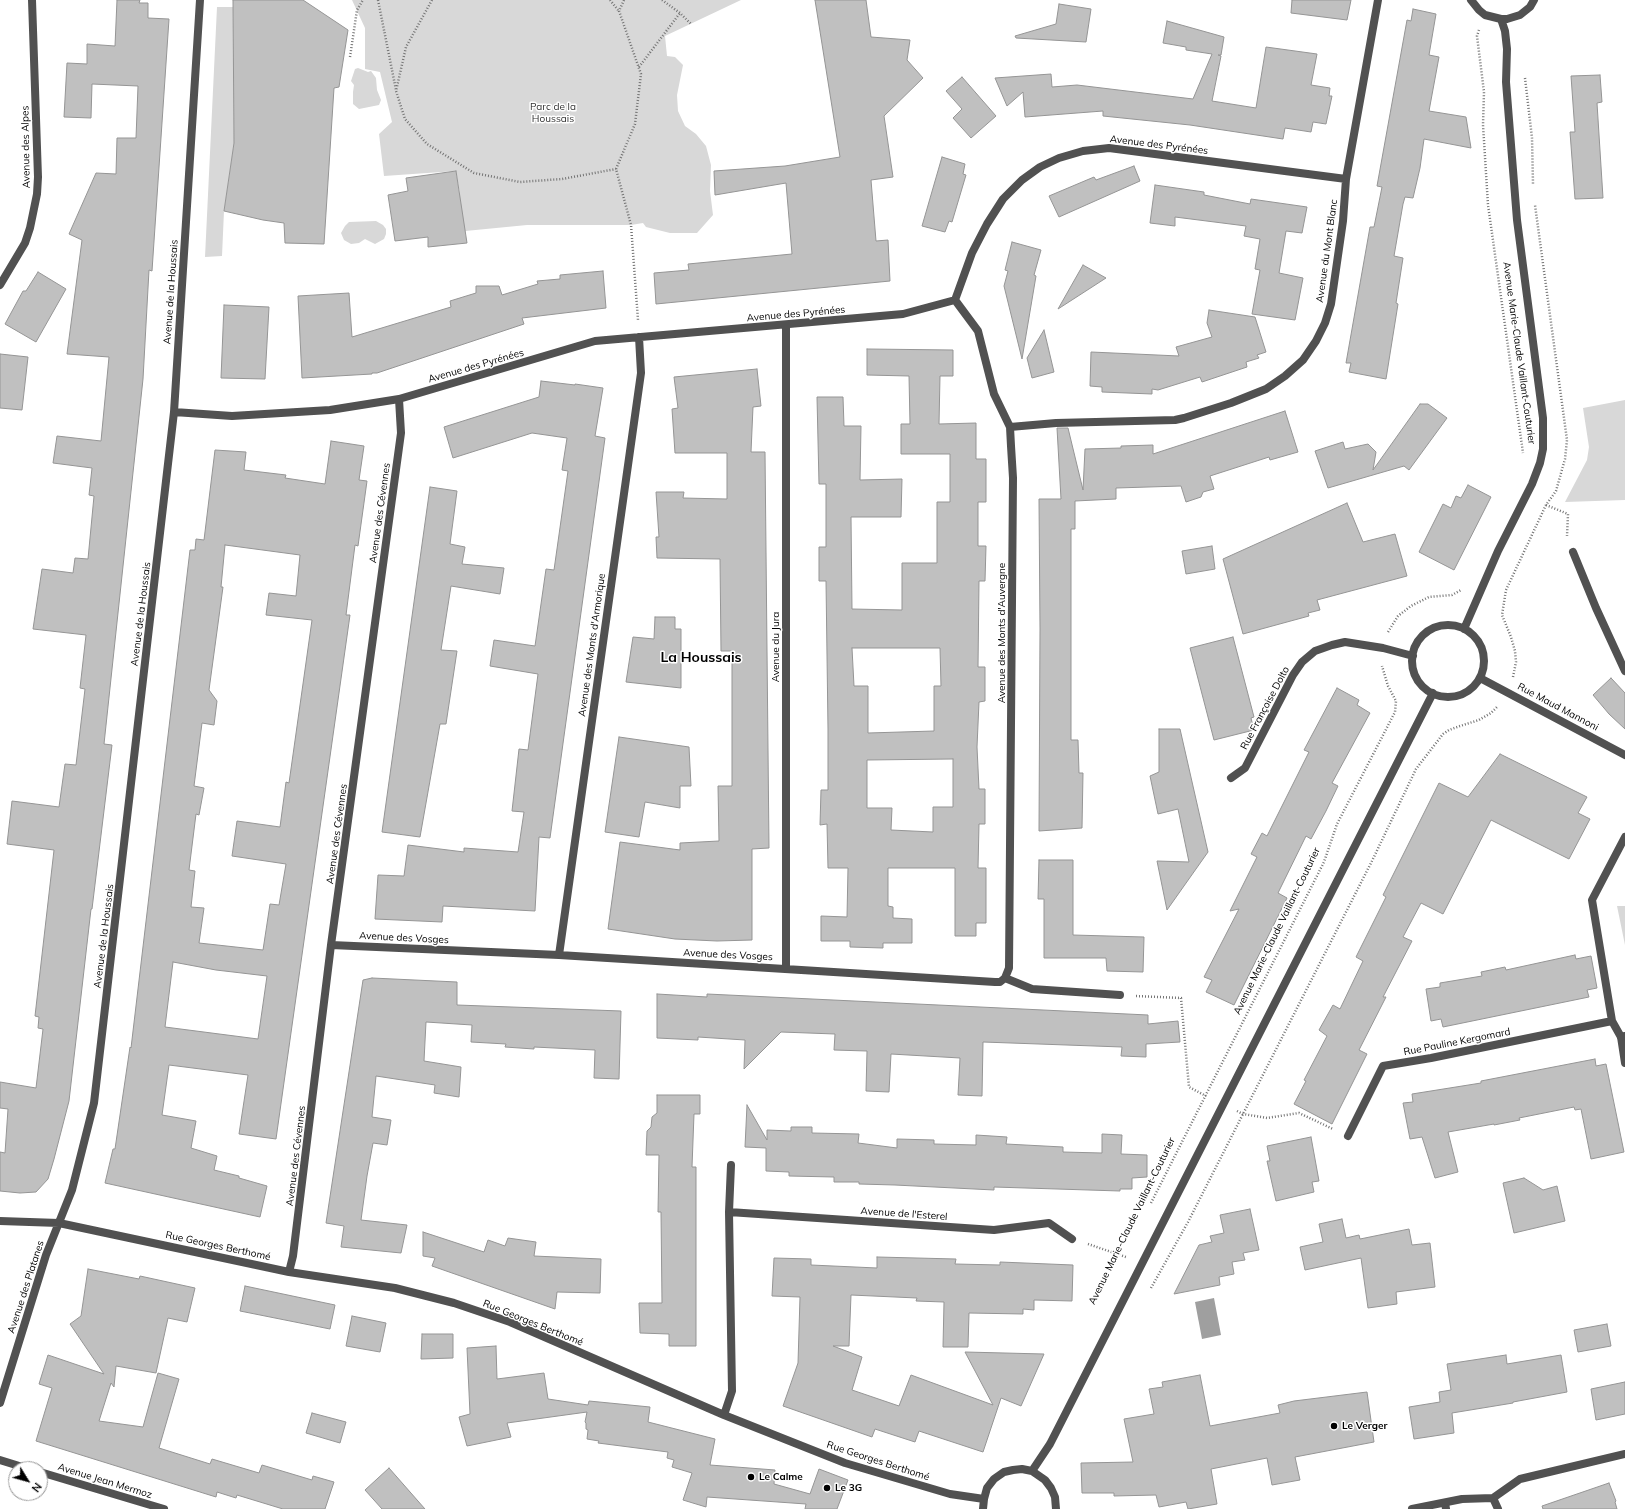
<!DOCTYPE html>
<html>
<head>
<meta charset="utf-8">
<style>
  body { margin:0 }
  #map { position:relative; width:1625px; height:1509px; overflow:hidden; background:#fff; font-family:Mulish,sans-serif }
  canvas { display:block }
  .north { position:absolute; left:8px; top:1461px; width:40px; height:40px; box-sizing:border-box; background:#fff; border:1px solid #999; border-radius:50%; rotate:127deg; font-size:11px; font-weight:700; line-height:16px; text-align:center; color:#000 }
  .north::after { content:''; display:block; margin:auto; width:14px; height:18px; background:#000; clip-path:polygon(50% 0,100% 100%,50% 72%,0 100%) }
</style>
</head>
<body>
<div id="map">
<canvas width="1625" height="1509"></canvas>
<div class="north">N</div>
</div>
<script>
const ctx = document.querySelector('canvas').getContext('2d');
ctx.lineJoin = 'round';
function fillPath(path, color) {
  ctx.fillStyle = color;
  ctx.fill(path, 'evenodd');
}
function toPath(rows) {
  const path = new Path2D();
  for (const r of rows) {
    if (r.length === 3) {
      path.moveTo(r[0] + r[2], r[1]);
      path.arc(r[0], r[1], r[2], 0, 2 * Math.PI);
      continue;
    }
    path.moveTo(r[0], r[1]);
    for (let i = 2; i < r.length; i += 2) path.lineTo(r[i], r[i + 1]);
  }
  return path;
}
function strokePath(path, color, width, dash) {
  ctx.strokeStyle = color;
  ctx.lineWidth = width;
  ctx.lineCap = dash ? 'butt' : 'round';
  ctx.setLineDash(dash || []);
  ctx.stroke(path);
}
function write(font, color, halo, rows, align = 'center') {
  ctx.font = font + ' Mulish,sans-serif';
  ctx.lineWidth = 3;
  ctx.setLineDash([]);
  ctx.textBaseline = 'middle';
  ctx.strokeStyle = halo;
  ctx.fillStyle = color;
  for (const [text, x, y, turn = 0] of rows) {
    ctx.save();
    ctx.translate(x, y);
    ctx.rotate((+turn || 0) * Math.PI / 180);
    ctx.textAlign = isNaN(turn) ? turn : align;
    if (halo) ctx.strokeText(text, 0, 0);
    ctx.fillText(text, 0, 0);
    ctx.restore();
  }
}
const green = toPath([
  [352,0,741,0,665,36,667,56,675,57,683,65,677,95,678,111,685,126,696,134,706,146,711,165,710,191,713,215,697,233,670,233,646,227,643,223,631,225,527,225,455,232,450,196,460,194,456,171,384,176,379,134,392,122,380,72,365,69,365,28],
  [217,7,233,7,234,143,224,211,222,256,205,257],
  [358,68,368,72,371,71,376,78,377,90,381,100,379,105,359,109,353,104,353,92,354,85,351,81,355,69],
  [376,221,383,225,386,229,386,234,384,239,375,244,365,239,359,243,351,244,344,240,341,233,345,226,349,222],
  [1625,400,1625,500,1565,502,1587,460,1589,447,1583,408],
  [1617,906,1625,906,1625,945]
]);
const water = toPath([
  [1214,1298,1221,1335,1202,1339,1195,1302]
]);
const building = toPath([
  [117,0,140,0,139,3,148,3,148,18,169,19,152,271,149,270,143,379,104,744,112,745,92,909,91,909,69,1101,54,1159,48,1179,36,1192,20,1193,0,1191,0,1152,5,1153,8,1109,0,1108,0,1082,36,1088,43,1029,38,1028,39,1017,35,1016,54,850,7,844,12,801,59,807,65,764,76,765,85,689,80,688,86,635,33,629,42,569,73,573,75,558,88,559,94,496,89,495,92,468,53,463,57,436,101,441,109,357,67,354,82,240,69,234,96,173,116,174,117,138,136,138,138,86,92,84,91,118,64,117,67,63,87,64,87,44,115,46,117,0],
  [233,0,303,0,348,30,339,87,334,88,324,244,285,243,284,223,263,220,224,211,234,143,233,0],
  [815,0,866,0,871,37,910,40,907,60,923,78,884,116,893,177,871,180,876,241,888,240,890,281,656,304,654,273,689,270,688,264,792,254,786,183,715,195,714,171,785,166,840,157,815,0],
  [1292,0,1351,0,1347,20,1291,13,1292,0],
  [1059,4,1091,9,1086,42,1016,38,1015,36,1056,24,1059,4],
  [1413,9,1436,14,1429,55,1439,57,1429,111,1466,117,1471,148,1424,139,1420,168,1413,198,1405,197,1403,204,1394,256,1403,258,1396,303,1398,304,1386,379,1349,372,1351,363,1346,363,1370,227,1374,227,1382,187,1377,186,1407,20,1411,21,1413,9],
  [1167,21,1224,37,1221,55,1218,55,1221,56,1212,101,1256,108,1266,47,1317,54,1311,85,1330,88,1329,96,1332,96,1326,124,1313,122,1311,132,1285,128,1283,139,1190,125,1103,116,1103,111,1025,117,1023,92,1007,106,995,78,1051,74,1052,87,1077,85,1193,99,1212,54,1186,50,1186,47,1163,43,1167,21],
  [1600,75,1602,102,1597,103,1603,198,1575,199,1570,132,1575,132,1571,76,1600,75],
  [962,77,996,116,971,138,953,118,962,109,946,91,962,77],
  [942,157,965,164,963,174,966,175,952,222,949,221,945,232,922,226,942,157],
  [1134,166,1140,181,1059,217,1049,196,1094,177,1096,180,1134,166],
  [456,171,467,243,428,247,428,237,395,241,388,195,408,191,406,178,456,171],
  [1155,185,1204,192,1204,195,1250,204,1251,199,1307,207,1302,233,1286,231,1279,273,1303,278,1295,320,1252,314,1260,270,1255,269,1260,239,1244,236,1246,226,1175,217,1175,226,1150,223,1155,185],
  [1012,242,1041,250,1034,275,1036,276,1022,359,1004,286,1008,271,1005,270,1012,242],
  [1083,265,1106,278,1058,309,1083,265],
  [603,271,606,308,522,318,524,324,377,373,372,373,372,374,302,378,298,296,349,293,352,337,451,307,450,301,476,293,476,286,499,286,502,295,538,284,537,281,560,279,560,275,603,271],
  [38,272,66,289,36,342,5,324,23,291,26,291,38,272],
  [224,305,269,307,265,379,221,378,224,305],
  [1209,310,1255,317,1266,352,1257,355,1259,358,1246,362,1247,367,1202,382,1200,377,1158,390,1152,389,1152,394,1102,392,1102,387,1090,386,1091,352,1179,356,1176,347,1212,337,1207,323,1209,310],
  [1044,330,1054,372,1032,378,1027,358,1044,330],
  [867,349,953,350,953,376,940,376,939,424,976,423,976,459,986,459,986,502,978,502,978,546,986,546,985,581,979,581,978,667,985,667,985,701,979,702,977,747,979,789,985,789,985,824,979,824,978,868,986,868,986,923,976,923,976,936,955,936,955,868,888,868,888,906,893,907,893,918,912,919,912,943,883,943,883,948,850,947,850,941,821,941,821,916,847,917,848,868,828,868,827,824,820,825,821,790,828,790,828,729,826,581,819,581,819,547,826,547,826,484,819,484,817,397,843,397,844,426,861,426,860,480,902,479,901,517,851,517,852,609,902,610,902,563,937,563,937,502,950,502,950,454,901,454,901,424,910,424,909,376,867,375,867,349],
  [852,648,940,648,941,686,934,686,934,731,868,733,868,686,854,686,852,648],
  [953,759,953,807,933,807,933,832,891,830,892,808,867,808,867,760,953,759],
  [0,354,28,357,22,410,0,408,0,354],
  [757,369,761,406,753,407,751,452,765,452,769,848,752,849,752,940,717,941,675,939,608,929,620,842,680,850,680,843,719,841,718,786,732,786,732,651,721,651,720,559,657,558,656,537,659,537,656,492,684,492,683,498,727,499,727,453,675,453,672,409,678,408,674,377,757,369],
  [541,381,575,385,575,384,603,388,595,436,605,438,550,838,539,837,535,911,443,906,442,922,375,919,378,875,404,876,408,845,464,852,464,848,518,852,524,812,512,811,519,749,528,750,538,674,490,666,494,640,535,646,546,569,554,570,568,471,562,470,567,438,532,433,453,458,444,427,539,397,541,381],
  [1420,404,1428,404,1447,418,1409,470,1404,466,1328,488,1315,451,1343,442,1345,449,1368,444,1376,452,1373,470,1420,404],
  [1285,411,1298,452,1270,460,1269,457,1210,476,1214,489,1203,492,1201,497,1186,502,1181,486,1116,488,1116,499,1075,501,1075,529,1071,529,1071,740,1078,740,1079,773,1083,773,1082,828,1039,831,1040,629,1039,499,1061,499,1057,428,1068,428,1083,490,1085,449,1121,448,1121,446,1153,445,1153,454,1285,411],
  [331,441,364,446,359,480,367,481,358,546,355,545,346,615,350,615,276,1139,239,1134,248,1075,169,1065,162,1115,196,1121,191,1148,217,1156,214,1170,239,1176,239,1178,267,1186,260,1217,105,1183,113,1149,115,1149,130,1047,131,1048,190,550,195,550,196,539,204,540,215,450,246,452,244,470,286,475,285,478,325,484,331,441],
  [225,545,300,555,296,596,269,593,266,615,312,620,289,783,286,782,280,827,237,821,232,856,286,864,279,905,270,904,263,950,199,943,204,908,191,907,195,871,189,870,196,814,199,815,204,788,194,786,202,723,214,725,217,701,209,690,223,587,221,587,225,545],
  [173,962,216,970,267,976,258,1039,165,1027,173,962],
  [1468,485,1491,497,1454,570,1419,552,1443,504,1451,508,1456,496,1461,498,1468,485],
  [430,487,457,491,450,544,465,547,462,564,504,568,500,594,451,586,441,650,457,651,446,724,440,724,420,837,382,832,430,487],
  [1347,503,1363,542,1395,534,1407,576,1317,600,1320,610,1308,613,1309,616,1243,634,1223,559,1347,503],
  [1212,546,1215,569,1186,574,1182,551,1212,546],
  [655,617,675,617,675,629,681,629,681,688,626,682,633,637,654,639,655,617],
  [1233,637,1254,717,1251,718,1254,730,1214,740,1190,648,1233,637],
  [1611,678,1625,693,1625,729,1609,714,1593,695,1611,678],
  [1337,688,1359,700,1357,705,1370,713,1332,783,1338,786,1326,811,1311,839,1306,836,1278,893,1287,898,1234,1005,1206,992,1212,980,1204,977,1239,909,1230,911,1257,857,1251,854,1262,833,1267,836,1309,752,1304,750,1337,688],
  [1159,729,1180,729,1208,852,1167,910,1157,861,1189,862,1178,809,1158,814,1150,776,1159,772,1159,729],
  [619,737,689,747,691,786,680,786,680,808,645,802,639,837,605,832,619,737],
  [1500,754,1587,797,1578,813,1590,819,1569,859,1491,820,1443,914,1421,903,1403,937,1412,941,1383,997,1386,997,1359,1050,1367,1054,1332,1124,1294,1104,1306,1081,1304,1080,1327,1036,1319,1030,1333,1005,1340,1009,1363,961,1356,957,1386,897,1383,895,1439,783,1468,797,1500,754],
  [1039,860,1073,860,1073,935,1144,937,1143,972,1107,971,1106,958,1044,958,1044,899,1038,899,1039,860],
  [1575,955,1576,959,1591,956,1597,988,1587,990,1589,997,1443,1027,1441,1019,1431,1021,1426,989,1440,987,1440,983,1482,976,1481,972,1505,967,1506,970,1575,955],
  [372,978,457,982,457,1005,621,1011,619,1079,594,1078,595,1050,534,1047,534,1049,505,1047,506,1044,471,1042,472,1025,426,1022,424,1061,461,1067,459,1097,434,1093,435,1085,376,1076,372,1117,391,1120,387,1145,373,1143,367,1176,361,1220,407,1225,401,1253,341,1247,344,1226,326,1223,363,980,372,978],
  [657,994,707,997,707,994,1148,1015,1148,1024,1178,1021,1180,1042,1146,1044,1146,1057,1121,1056,1122,1047,983,1042,982,1096,958,1095,960,1058,891,1054,889,1092,866,1091,867,1051,834,1050,835,1034,781,1032,744,1069,745,1040,698,1037,698,1040,657,1038,657,994],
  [1595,1059,1596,1066,1606,1064,1624,1152,1591,1159,1581,1109,1575,1110,1574,1107,1519,1118,1520,1120,1494,1125,1494,1124,1448,1132,1458,1172,1435,1178,1422,1137,1410,1139,1403,1103,1413,1102,1412,1094,1481,1083,1481,1081,1595,1059],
  [657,1095,700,1095,700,1114,694,1114,692,1167,696,1167,696,1346,669,1346,669,1334,640,1333,639,1303,662,1303,661,1212,658,1212,659,1155,646,1155,647,1131,651,1127,652,1117,657,1113,657,1095],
  [747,1105,767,1140,767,1130,791,1131,791,1127,812,1127,812,1133,859,1134,858,1143,897,1148,897,1139,934,1140,934,1144,976,1145,976,1135,1007,1137,1006,1144,1063,1147,1063,1152,1102,1153,1102,1134,1122,1135,1121,1154,1147,1155,1147,1177,1132,1178,1132,1189,1120,1189,1120,1191,994,1187,994,1190,895,1185,859,1184,859,1182,834,1182,834,1177,789,1176,789,1172,766,1171,766,1148,745,1147,747,1105],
  [1311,1137,1319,1181,1312,1182,1314,1192,1276,1201,1267,1161,1270,1161,1267,1146,1311,1137],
  [1524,1178,1543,1190,1557,1186,1565,1221,1514,1233,1503,1183,1524,1178],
  [1250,1209,1259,1250,1243,1253,1245,1260,1232,1262,1234,1274,1219,1277,1220,1285,1174,1294,1199,1245,1212,1242,1210,1236,1224,1233,1220,1215,1250,1209],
  [1342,1219,1346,1238,1359,1235,1360,1239,1409,1229,1412,1245,1430,1243,1435,1287,1396,1292,1397,1304,1368,1308,1361,1258,1305,1270,1300,1247,1323,1242,1319,1224,1342,1219],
  [423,1232,484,1252,488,1240,505,1246,508,1238,536,1242,534,1256,601,1259,600,1293,557,1292,555,1309,432,1266,435,1258,423,1256,423,1232],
  [877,1257,956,1259,955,1264,1000,1265,1000,1262,1073,1265,1072,1301,1034,1300,1034,1310,1023,1309,1023,1314,969,1313,968,1347,943,1347,944,1302,916,1301,917,1298,851,1295,849,1346,833,1346,862,1357,852,1390,899,1406,911,1375,993,1405,965,1352,1044,1354,1021,1406,1001,1398,983,1452,919,1431,915,1442,875,1429,872,1437,783,1406,798,1363,800,1297,772,1296,774,1258,811,1259,811,1265,877,1268,877,1257],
  [88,1269,139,1279,140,1276,195,1288,187,1322,168,1318,156,1373,116,1366,114,1387,111,1383,99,1421,143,1427,158,1373,179,1379,159,1448,210,1464,212,1459,259,1473,262,1465,312,1480,313,1476,334,1482,325,1509,283,1509,237,1495,236,1498,217,1492,216,1497,36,1441,52,1388,39,1384,48,1355,104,1374,70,1324,81,1316,88,1269],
  [245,1286,335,1305,330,1329,240,1311,245,1286],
  [352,1316,386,1323,380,1352,346,1346,352,1316],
  [1607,1324,1611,1346,1578,1352,1574,1330,1607,1324],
  [422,1334,453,1334,453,1358,421,1359,422,1334],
  [496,1346,497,1379,544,1373,548,1399,588,1405,589,1401,650,1407,648,1422,715,1439,710,1465,775,1470,774,1484,810,1494,819,1469,848,1480,837,1509,805,1509,806,1504,707,1497,706,1507,683,1500,692,1473,672,1467,674,1460,667,1458,668,1452,598,1443,599,1441,587,1439,588,1430,586,1429,586,1423,585,1422,587,1412,507,1423,511,1437,467,1446,459,1417,470,1414,467,1348,496,1346],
  [1506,1355,1507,1364,1561,1355,1567,1392,1513,1402,1513,1403,1452,1413,1454,1433,1414,1439,1409,1407,1440,1402,1439,1392,1451,1390,1447,1364,1506,1355],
  [1200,1375,1210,1426,1280,1413,1278,1405,1294,1401,1367,1392,1374,1442,1295,1457,1300,1480,1272,1485,1267,1458,1211,1469,1217,1504,1188,1509,1186,1502,1159,1507,1156,1495,1114,1496,1114,1493,1082,1493,1081,1463,1133,1462,1124,1419,1154,1414,1149,1389,1163,1387,1162,1382,1200,1375],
  [1625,1382,1625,1414,1596,1420,1591,1389,1625,1382],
  [312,1413,346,1422,340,1443,306,1433,312,1413],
  [389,1468,425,1509,382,1509,365,1490,389,1468],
  [1609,1483,1616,1501,1615,1502,1617,1509,1543,1509,1542,1506,1609,1483]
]);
const path = toPath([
  [378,0,396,90],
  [432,0,406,47,396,91,405,119,427,144,474,173,520,182,562,179,616,169],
  [610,0,618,10],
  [624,0,619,11,641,74,635,124,616,169,631,225,638,320],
  [662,0,680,13,691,24],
  [1479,30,1477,36,1484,92,1483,125,1488,205,1523,453],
  [350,57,357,10,363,0],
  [639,67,680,13],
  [1525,78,1532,138,1533,184],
  [1546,505,1568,514,1567,536],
  [1388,632,1398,616,1411,606,1429,597,1452,595,1461,590],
  [1513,677,1516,662,1515,651,1511,637,1502,615,1506,590,1546,505,1556,491,1565,459,1567,440,1535,205],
  [1136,996,1181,998,1189,1087,1206,1096],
  [1237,1111,1243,1114,1267,1118,1299,1113,1333,1129],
  [1151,1203,1324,862,1337,824,1395,712,1396,701,1388,686,1382,666],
  [1088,1244,1126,1257],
  [1151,1288,1188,1222,1243,1114,1372,861,1416,769,1443,734,1449,730,1460,726,1479,720,1491,713,1497,707]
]);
const lane = toPath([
  [1573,552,1596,608,1625,671],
  [1621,1037,1625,1063],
  [1445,1503,1446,1509]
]);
const street = toPath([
  [1471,0,1479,10,1485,15,1501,19,1507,19,1520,15,1530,7,1534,0],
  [0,285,25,243,30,228,37,194,38,177,32,0],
  [786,325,786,969],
  [174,412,232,416,330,410,399,399,595,341,903,314,955,300,972,253,987,224,1003,199,1022,180,1040,167,1059,158,1083,151,1109,148,1346,179],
  [1010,427,1056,423,1175,420,1184,418,1231,403,1266,389,1285,376,1303,360,1316,341,1325,323,1331,304,1343,221,1346,179,1378,0],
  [1448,661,36],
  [1464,629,1498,551,1532,484,1540,463,1543,449,1543,418,1517,220,1506,82,1507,49,1505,31,1501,19],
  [1480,678,1625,755],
  [1231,778,1245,768,1293,675,1302,662,1315,651,1332,645,1345,642,1383,648,1413,656],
  [1625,837,1592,900,1612,1021,1621,1037,1625,1036],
  [331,945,559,955,995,982,1000,982,1005,978,1009,968,1013,478,1011,446,1010,427,994,394,978,331,955,300],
  [559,955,641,373,639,337],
  [1005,978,1032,989,1120,995],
  [1348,1136,1383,1066,1431,1058,1612,1021],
  [729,1212,731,1165],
  [0,1221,59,1223,289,1272,395,1288,454,1303,510,1322,724,1415,845,1463,950,1494,984,1499],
  [289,1272,293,1256,331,945,401,433,399,399],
  [0,1403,46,1255,72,1190,94,1103,174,412,200,0],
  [724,1415,732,1391,729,1212,994,1230,1049,1223,1072,1239],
  [0,1460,29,1469],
  [1032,1471,1050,1444,1433,693],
  [40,1472,164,1509],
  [1493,1498,1498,1509],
  [983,1509,984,1499,987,1488,994,1479,1004,1472,1013,1470,1022,1469,1032,1471,1045,1480,1051,1488,1055,1497,1056,1509],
  [1412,1509,1462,1499,1493,1498,1520,1479,1625,1454]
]);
const markers = [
  [1334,1426,4,"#000"],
  [751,1477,4,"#000"],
  [827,1488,4,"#000"]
];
const parkNames = [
  ["Parc de la",553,107],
  ["Houssais",553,119]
];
const streetNames = [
  ["Avenue des Pyrénées",1159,145,7],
  ["Avenue des Alpes",26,147,-91],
  ["Avenue du Mont Blanc",1327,251,-82],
  ["Avenue de la Houssais",171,292,-86],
  ["Avenue des Pyrénées",796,314,-5],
  ["Avenue Marie-Claude Vaillant-Couturier",1519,353,82],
  ["Avenue des Pyrénées",476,366,-16],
  ["Avenue des Cévennes",380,513,-82],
  ["Avenue de la Houssais",141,614,-83],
  ["Avenue des Monts d'Auvergne",1002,633,-90],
  ["Avenue des Monts d'Armorique",592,645,-82],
  ["Avenue du Jura",776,647,-90],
  ["Rue Maud Mannoni",1558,707,28],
  ["Rue Françoise Dolto",1265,708,-62],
  ["Avenue des Cévennes",337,834,-82],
  ["Avenue Marie-Claude Vaillant-Couturier",1277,931,-64],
  ["Avenue de la Houssais",104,936,-83],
  ["Avenue des Vosges",404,938,3],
  ["Avenue des Vosges",728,955,3],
  ["Rue Pauline Kergomard",1457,1042,-11],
  ["Avenue des Cévennes",296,1156,-83],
  ["Avenue de l'Esterel",904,1214,4],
  ["Avenue Marie-Claude Vaillant-Couturier",1132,1221,-64],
  ["Rue Georges Berthomé",218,1246,12],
  ["Avenue des Platanes",26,1287,-72],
  ["Rue Georges Berthomé",533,1323,22],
  ["Rue Georges Berthomé",878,1461,18],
  ["Avenue Jean Mermoz",105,1481,17]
];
const poiNames = [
  ["Le Verger",1342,1426],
  ["Le Calme",759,1477],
  ["Le 3G",835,1488]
];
const districtNames = [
  ["La Houssais",701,658]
];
fillPath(green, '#d8d8d8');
fillPath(water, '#9f9f9f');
fillPath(building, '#c0c0c0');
strokePath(building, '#959595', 1);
strokePath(path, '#737373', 2.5, [1, 2]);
strokePath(lane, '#515151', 8);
strokePath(street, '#515151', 8);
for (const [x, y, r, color] of markers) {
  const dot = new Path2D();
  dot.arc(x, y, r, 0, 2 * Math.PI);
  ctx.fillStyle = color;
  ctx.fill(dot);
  strokePath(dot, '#fff', 1.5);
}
write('10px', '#2f2f2f', '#fff', parkNames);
write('10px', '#000', '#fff', streetNames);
write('bold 10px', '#000', '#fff', poiNames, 'left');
write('bold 14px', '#000', '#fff', districtNames);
</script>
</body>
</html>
